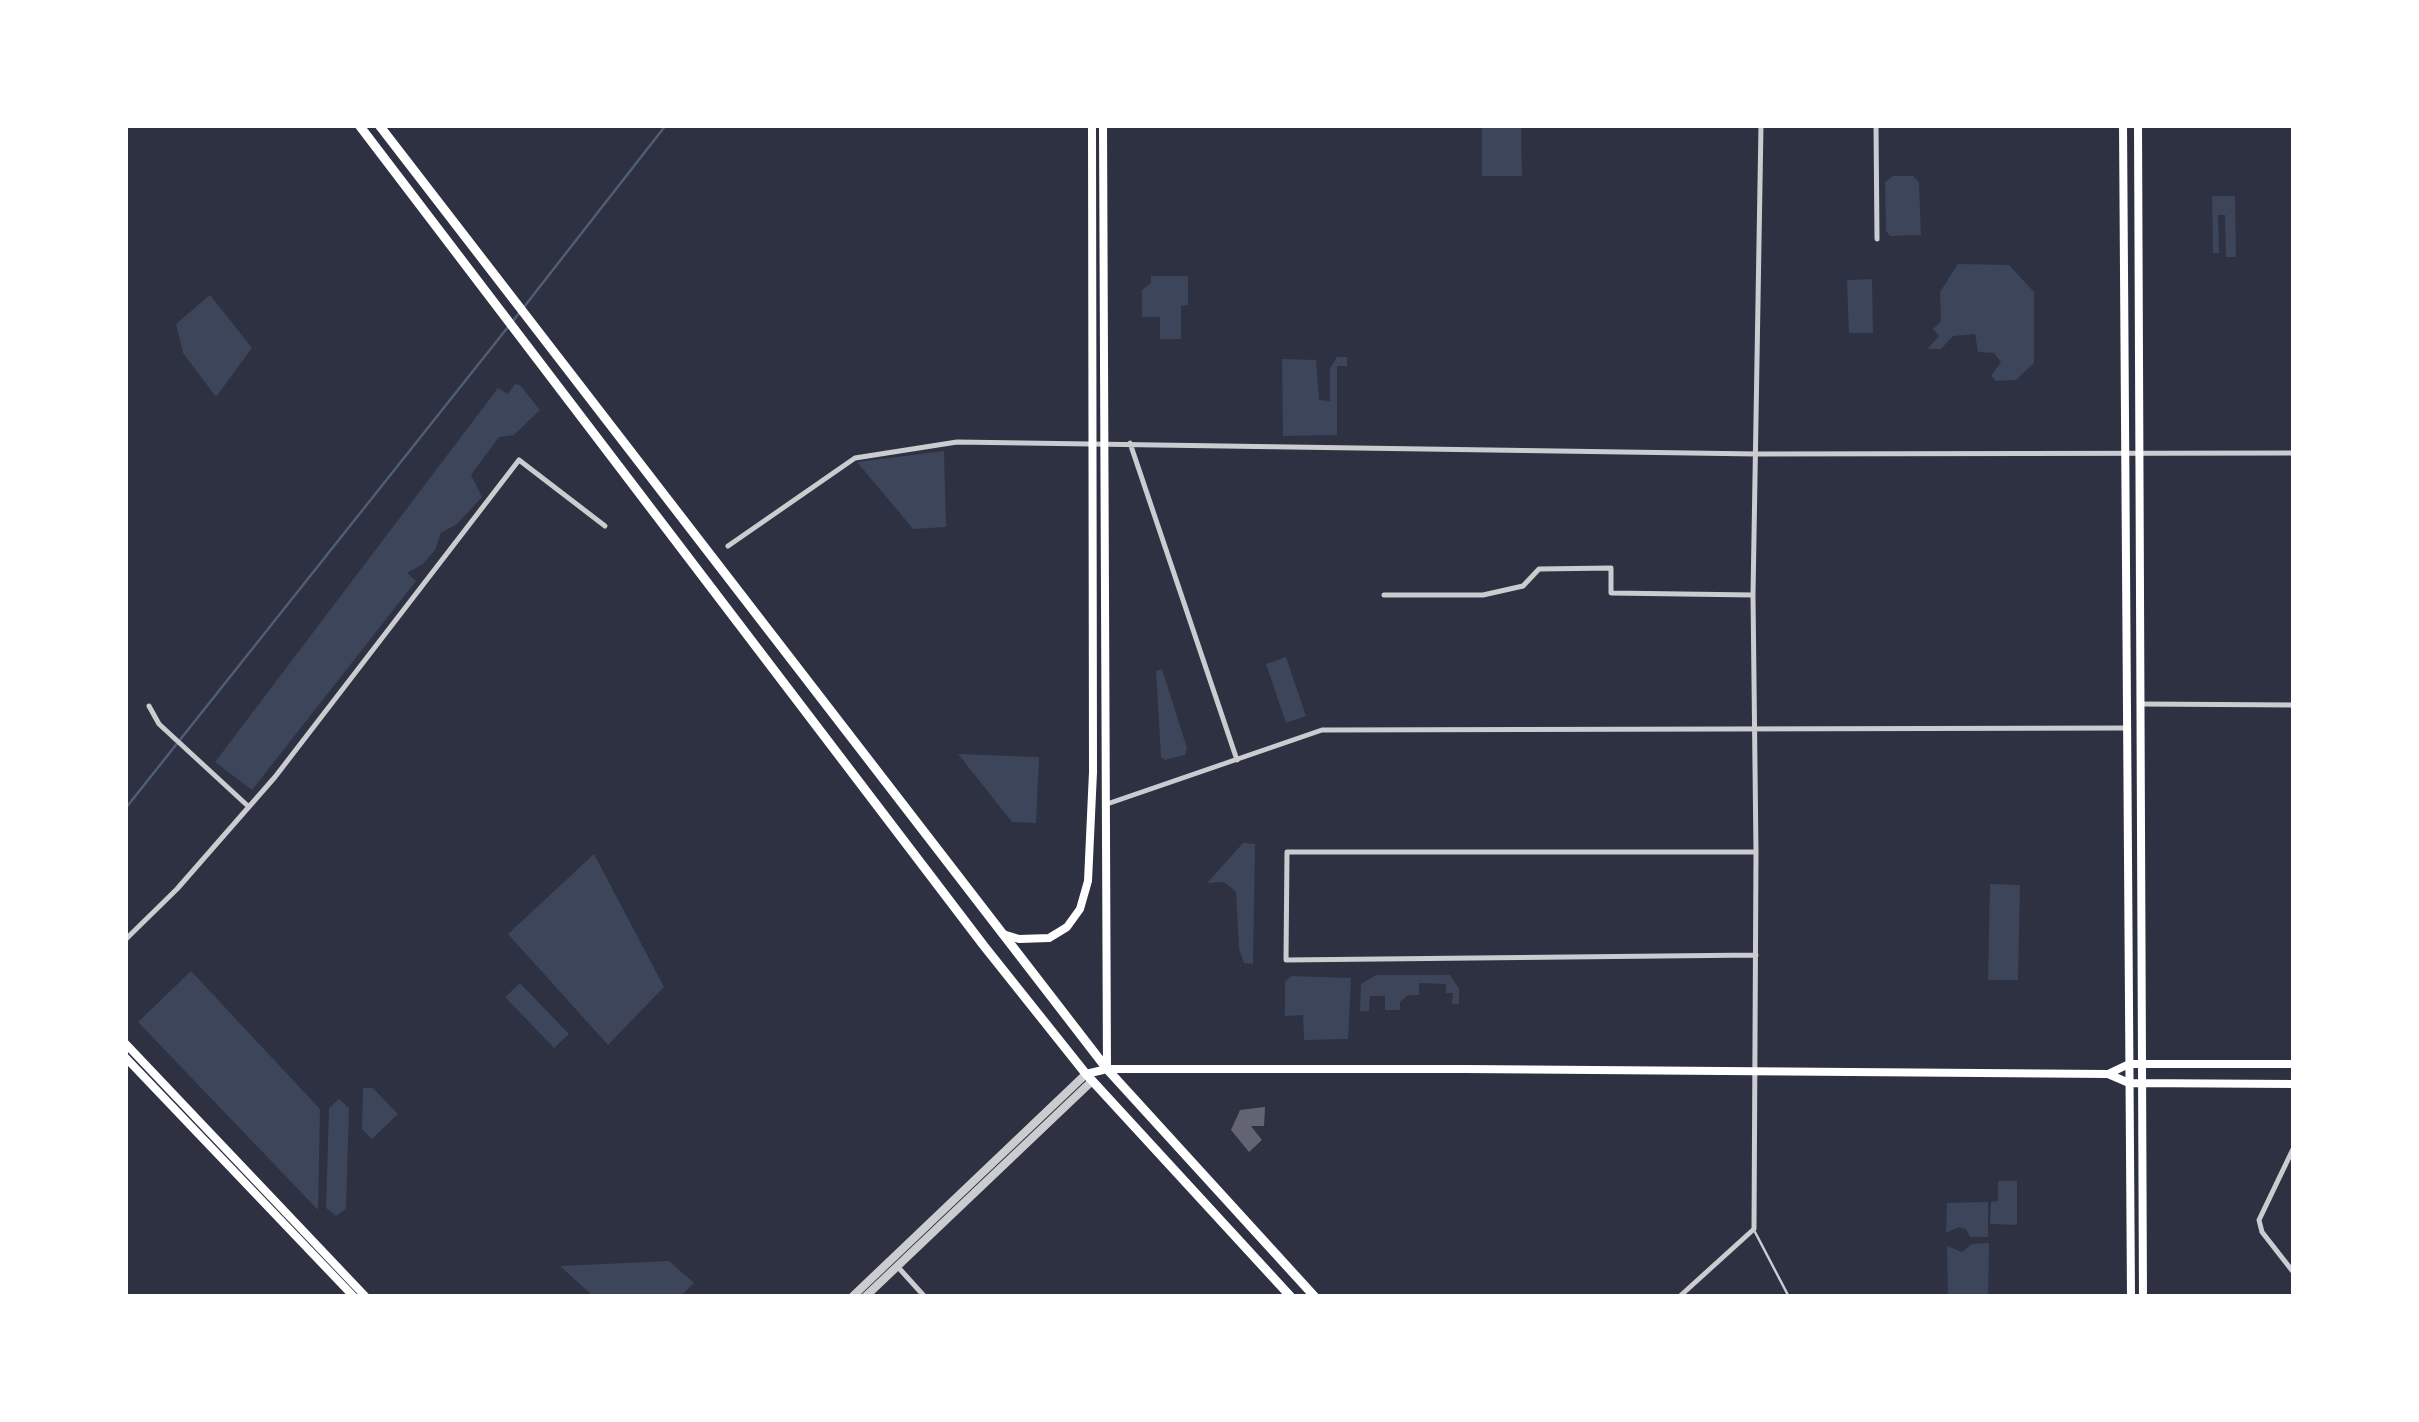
<!DOCTYPE html>
<html>
<head>
<meta charset="utf-8">
<style>
  body { margin:0 }
  #map { position:relative; width:2419px; height:1422px; overflow:hidden; background:#2d3142; font-family:Helvetica,sans-serif }
  canvas { display:block }
  .frame { position:absolute; inset:0; border:128px solid #fff; pointer-events:none }
</style>
</head>
<body>
<div id="map">
<canvas width="2419" height="1422"></canvas>
<div class="frame"></div>
</div>
<script>
const ctx = document.querySelector('canvas').getContext('2d');
ctx.lineJoin = 'round';
function fillPath(path, color) {
  ctx.fillStyle = color;
  ctx.fill(path, 'evenodd');
}
function toPath(rows) {
  const path = new Path2D();
  for (const r of rows) {
    path.moveTo(r[0], r[1]);
    for (let i = 2; i < r.length; i += 2) path.lineTo(r[i], r[i + 1]);
  }
  return path;
}
function strokePath(path, color, width, dash) {
  ctx.strokeStyle = color;
  ctx.lineWidth = width;
  ctx.lineCap = dash ? 'butt' : 'round';
  ctx.setLineDash(dash || []);
  ctx.stroke(path);
}
const green = toPath([
  [1482,125,1521,125,1522,176,1482,176],
  [1893,176,1913,176,1919,182,1921,235,1890,236,1886,231,1885,182],
  [2212,196,2235,196,2236,257,2226,257,2225,215,2218,215,2219,253,2213,253],
  [1958,264,2009,265,2034,292,2034,363,2016,380,1996,381,1991,376,2001,362,1994,353,1978,352,1975,334,1953,336,1941,349,1927,349,1939,336,1933,329,1941,321,1940,292],
  [1151,276,1188,276,1188,305,1181,306,1181,339,1160,339,1160,317,1142,317,1142,290,1151,283],
  [1872,279,1873,333,1849,333,1847,280],
  [210,295,252,348,216,397,183,353,176,324],
  [1337,357,1347,357,1347,366,1337,366,1337,435,1283,436,1282,359,1316,360,1319,400,1330,401,1330,368],
  [515,384,520,385,540,410,514,435,499,437,471,475,482,497,457,524,441,533,435,550,423,564,407,573,416,581,252,790,215,762,498,388,508,394],
  [944,451,946,527,913,529,857,462],
  [1286,657,1306,716,1286,723,1266,664],
  [1162,669,1187,748,1185,755,1165,760,1161,757,1156,671],
  [958,754,1039,757,1036,823,1012,822],
  [1243,843,1255,844,1253,964,1244,963,1239,949,1236,892,1224,882,1207,883],
  [594,854,664,987,608,1045,508,934],
  [1990,884,2020,885,2018,980,1988,980],
  [191,971,320,1109,318,1210,138,1022],
  [1376,975,1450,975,1459,989,1459,1004,1452,1004,1453,993,1446,993,1446,984,1419,983,1419,995,1408,995,1400,1002,1400,1010,1385,1010,1385,996,1370,996,1369,1011,1360,1011,1361,984],
  [1291,976,1351,978,1348,1039,1304,1040,1303,1015,1285,1016,1285,982],
  [520,983,569,1034,554,1048,505,997],
  [363,1088,373,1088,398,1114,372,1139,362,1129],
  [339,1099,349,1108,346,1209,336,1216,326,1208,329,1108],
  [1998,1181,2017,1181,2017,1225,1990,1224,1991,1202,1998,1201],
  [1988,1202,1988,1237,1970,1237,1966,1229,1959,1227,1946,1233,1947,1203],
  [1989,1243,1988,1297,1948,1297,1947,1246,1962,1252,1972,1244],
  [669,1261,694,1283,680,1297,594,1297,560,1266]
]);
const stream = toPath([
  [513,321,666,125],
  [125,809,508,327]
]);
const building = toPath([
  [1265,1107,1264,1126,1251,1126,1262,1140,1249,1152,1231,1130,1240,1110]
]);
const service = toPath([
  [1755,1232,1789,1297]
]);
const minor = toPath([
  [1876,125,1877,239],
  [1130,443,1237,760],
  [728,546,855,458,957,442,1757,454,2294,453],
  [1384,595,1483,595,1523,586,1539,569,1611,568,1611,593,1753,595],
  [2142,704,2294,705],
  [149,706,159,724,249,807],
  [1107,804,1322,730,2127,728],
  [125,940,177,889,275,777,519,460,605,526],
  [1756,955,1286,960,1287,852,1756,852],
  [2294,1147,2259,1220,2262,1232,2294,1273],
  [897,1266,925,1297],
  [1679,1297,1754,1229,1756,852,1753,595,1761,125]
]);
const tertiary = toPath([
  [852,1297,1086,1074],
  [865,1297,1092,1081]
]);
const secondary = toPath([
  [1103,125,1107,1069],
  [2123,125,2131,1297],
  [2138,125,2143,1297],
  [1003,934,1019,939,1049,938,1059,932,1067,927,1080,909,1088,881,1093,772,1092,125],
  [125,1043,366,1297],
  [125,1057,354,1297],
  [1086,1074,1107,1069,1465,1069,2108,1074,2129,1083,2294,1084],
  [2108,1074,2129,1064,2294,1064]
]);
const primary = toPath([
  [359,125,984,946,1086,1074,1291,1297],
  [379,125,1107,1069,1315,1297]
]);
fillPath(green, '#3c4559');
strokePath(stream, '#4f5d75', 2.5);
fillPath(building, '#626471');
strokePath(service, '#caccd0', 2.5);
strokePath(minor, '#caccd0', 5);
strokePath(tertiary, '#caccd0', 8);
strokePath(secondary, '#fff', 8);
strokePath(primary, '#fff', 9);
</script>
</body>
</html>
